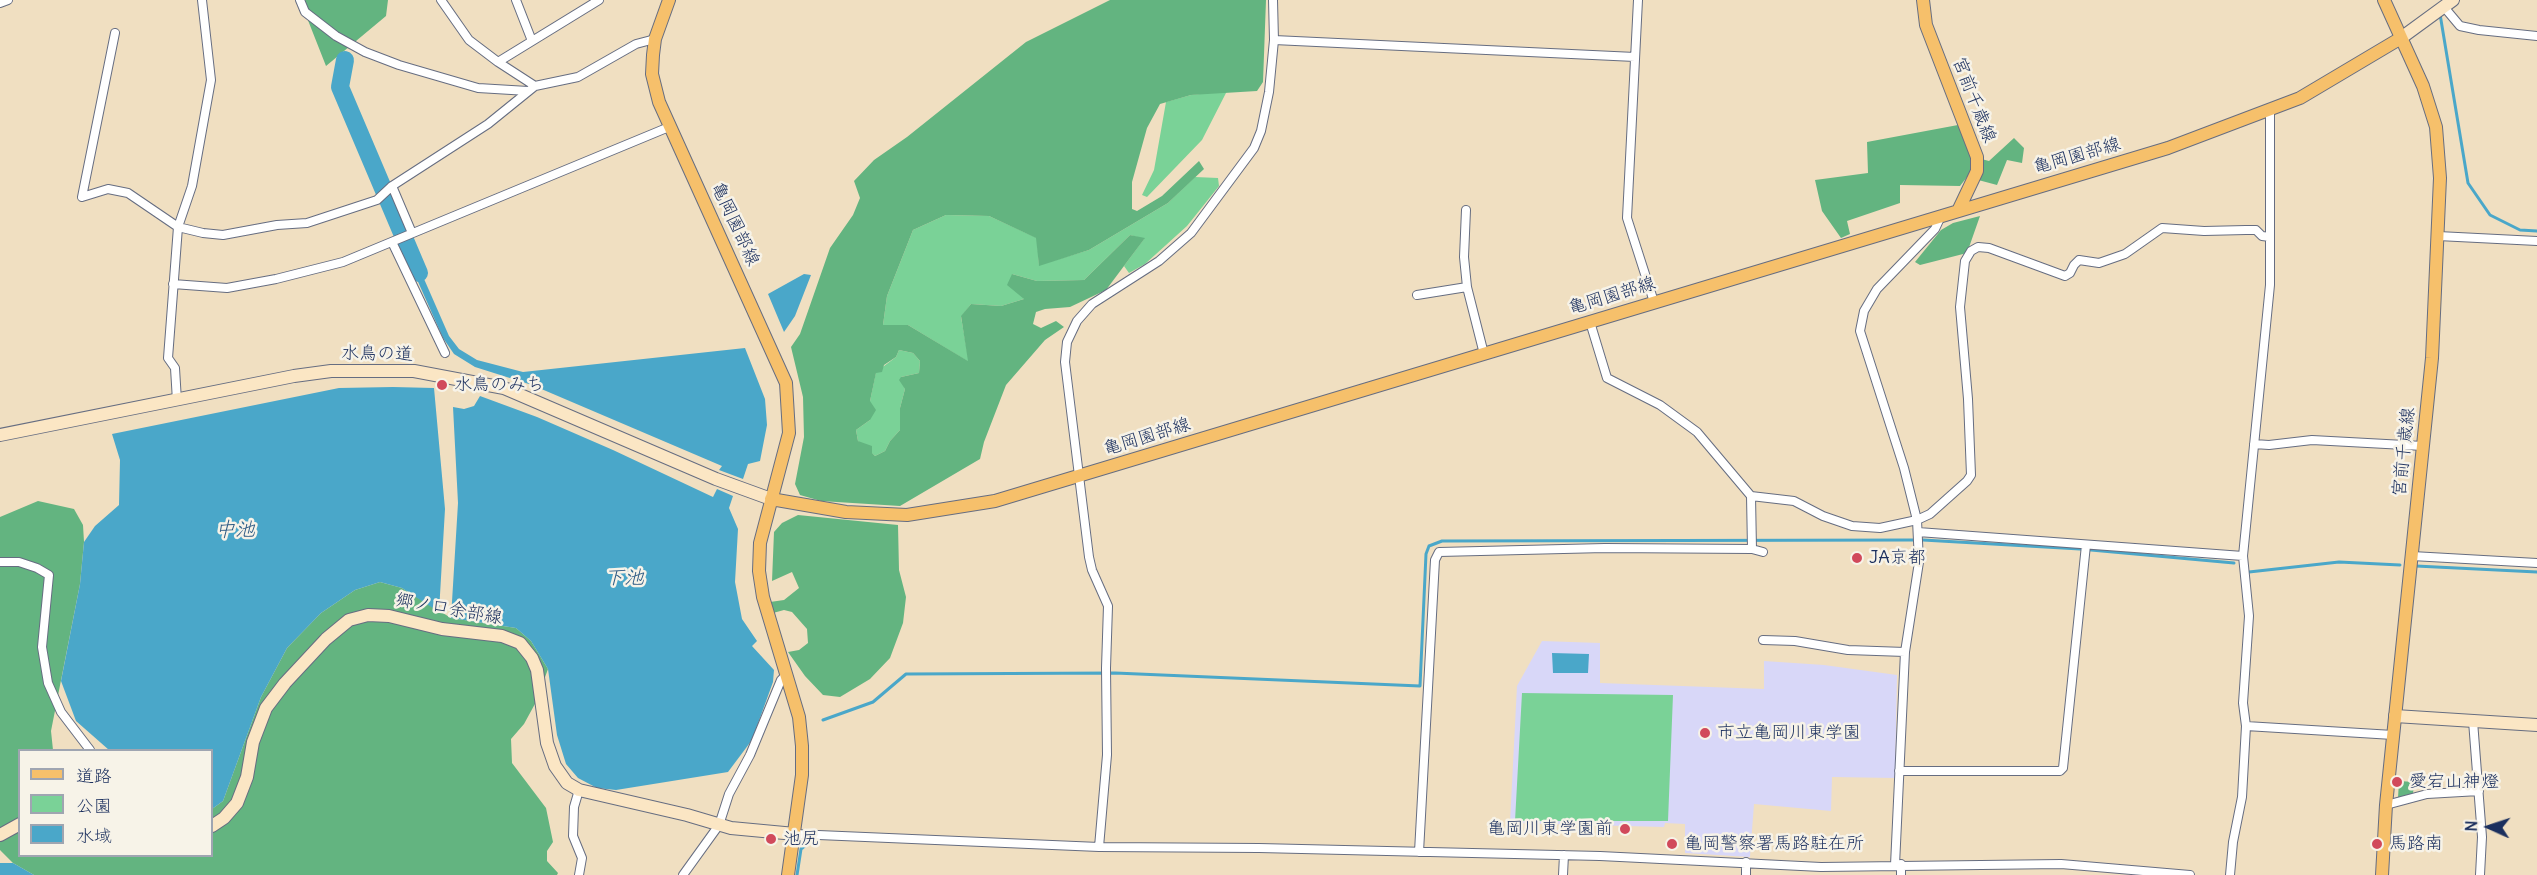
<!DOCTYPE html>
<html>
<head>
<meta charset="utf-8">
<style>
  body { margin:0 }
  #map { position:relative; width:2537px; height:875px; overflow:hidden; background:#f0dfc1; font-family:Delius,"Klee One",sans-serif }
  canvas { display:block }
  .legend { position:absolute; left:18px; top:749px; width:195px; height:108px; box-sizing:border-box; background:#f7f3e8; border:2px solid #9fa5b1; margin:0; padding:8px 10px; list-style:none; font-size:18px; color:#1b2f5e }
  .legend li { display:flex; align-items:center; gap:12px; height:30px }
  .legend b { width:30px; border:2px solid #9fa5b1 }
  .north { position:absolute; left:2459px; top:797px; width:60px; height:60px; -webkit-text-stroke:4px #f7f3e8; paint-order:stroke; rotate:273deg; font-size:16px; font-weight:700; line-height:24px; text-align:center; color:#1b2f5e }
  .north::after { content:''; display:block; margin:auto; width:21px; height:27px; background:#1b2f5e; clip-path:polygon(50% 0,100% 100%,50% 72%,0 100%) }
</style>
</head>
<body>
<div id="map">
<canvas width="2537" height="875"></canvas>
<ul class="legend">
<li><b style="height:8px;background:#f6c06b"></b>道路</li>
<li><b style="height:16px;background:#7ad297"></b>公園</li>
<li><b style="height:16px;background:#4aa7c9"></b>水域</li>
</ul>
<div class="north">N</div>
</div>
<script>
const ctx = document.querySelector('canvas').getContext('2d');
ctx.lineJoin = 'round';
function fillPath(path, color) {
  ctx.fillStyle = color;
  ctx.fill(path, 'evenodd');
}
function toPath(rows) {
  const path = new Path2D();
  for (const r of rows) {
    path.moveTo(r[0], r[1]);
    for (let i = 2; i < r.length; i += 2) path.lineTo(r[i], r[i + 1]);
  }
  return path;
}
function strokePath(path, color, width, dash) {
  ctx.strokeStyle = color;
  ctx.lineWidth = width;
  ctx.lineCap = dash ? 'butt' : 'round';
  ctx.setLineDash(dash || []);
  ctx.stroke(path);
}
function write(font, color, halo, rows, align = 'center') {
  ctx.font = font + ' Delius,"Klee One",sans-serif';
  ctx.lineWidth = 5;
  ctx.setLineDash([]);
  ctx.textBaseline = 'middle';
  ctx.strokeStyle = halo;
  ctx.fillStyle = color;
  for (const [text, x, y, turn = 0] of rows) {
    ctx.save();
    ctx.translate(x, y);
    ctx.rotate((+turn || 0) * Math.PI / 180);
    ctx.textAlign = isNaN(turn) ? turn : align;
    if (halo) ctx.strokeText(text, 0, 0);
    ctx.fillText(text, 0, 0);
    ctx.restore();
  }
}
const built = toPath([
  [1542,641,1600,643,1600,683,1764,689,1764,661,1824,665,1897,675,1895,778,1832,777,1831,811,1754,804,1750,857,1685,853,1685,824,1665,823,1664,827,1510,823,1517,686]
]);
const green = toPath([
  [1227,91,1202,140,1147,197,1142,195,1154,170,1166,102,1191,95],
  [1195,177,1218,178,1219,186,1187,226,1145,264,1129,273,1124,266,1144,239,1130,235,1084,280,1037,281,1012,274,1024,299,1001,306,971,304,961,317,969,362,908,325,883,325,887,296,913,230,946,215,989,216,1037,238,1039,265,1089,250,1168,203],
  [899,350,913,353,920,361,919,373,901,377,905,389,900,408,900,430,890,441,885,451,875,456,858,441,856,430,870,420,870,401,876,372,896,357],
  [1522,693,1673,695,1668,821,1515,821]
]);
const forest = toPath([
  [300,0,388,0,386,16,326,66],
  [1110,0,1266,0,1263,82,1257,91,1191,95,1160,104,1147,128,1132,182,1132,209,1137,211,1162,196,1199,161,1204,169,1168,203,1089,250,1039,266,1036,238,989,216,946,215,913,230,887,296,883,325,908,325,968,361,961,316,971,304,1001,306,1024,299,1007,285,1012,274,1037,281,1084,280,1130,235,1145,238,1106,290,1070,307,1045,309,1036,312,1033,324,1041,328,1056,321,1064,327,1045,340,1006,385,984,442,980,459,900,506,821,501,800,495,795,484,804,437,803,397,791,347,800,334,830,248,853,215,860,198,854,181,874,160,907,137,1026,42],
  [899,350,913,353,920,361,919,373,901,377,899,380,905,389,900,408,900,430,890,441,885,451,875,456,872,453,872,446,858,441,856,430,870,420,876,410,870,401,876,373,882,372,884,365,896,357],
  [1958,125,1970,156,1989,161,2014,138,2024,148,2022,163,2007,160,1997,185,1967,177,1960,186,1900,185,1900,203,1847,221,1850,234,1841,238,1822,211,1815,180,1868,173,1867,142],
  [1980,216,1967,253,1920,265,1915,262,1941,230,1953,223],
  [38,501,74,509,83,525,84,542,80,584,51,731,53,750,20,750,20,856,212,856,212,809,223,801,261,697,287,648,321,613,355,590,380,582,402,588,451,618,516,628,531,641,548,669,536,702,524,724,511,739,512,763,546,808,553,842,547,851,547,861,558,873,557,875,34,875,13,863,0,850,0,517],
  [798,515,898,525,899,570,906,597,903,623,890,658,870,679,840,697,823,695,805,676,788,652,799,650,808,643,807,629,792,612,784,610,773,613,770,602,784,600,799,588,792,572,772,581,774,532,782,523],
  [2399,781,2414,782,2413,794,2398,798]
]);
const water = toPath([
  [421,272,449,336,459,349,477,360,523,372,745,348,765,399,767,425,760,461,748,464,743,479,719,470,722,466,532,385,475,367,454,354,443,338,415,275],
  [804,274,811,275,795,316,784,332,768,294],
  [393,387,434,388,445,509,439,612,402,588,380,582,355,590,321,613,287,648,261,697,223,801,212,809,212,750,109,750,76,721,61,681,80,584,84,542,95,526,119,505,120,460,112,434,339,388],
  [480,396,537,417,613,450,713,497,717,489,733,496,729,508,738,529,735,582,742,619,757,641,752,646,774,670,773,682,752,740,728,772,616,790,597,788,578,778,566,764,557,735,548,669,531,641,516,628,451,618,458,503,453,407,464,409,474,406],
  [1552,653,1589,654,1588,673,1553,673],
  [0,863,13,863,34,875,0,875]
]);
const stream = toPath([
  [2440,14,2468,183,2490,215,2520,230,2537,231],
  [1923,540,2080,549,2234,563],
  [2416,566,2537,572],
  [2249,572,2339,562,2400,565],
  [823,720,873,702,906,674,1115,673,1420,686,1426,554,1429,546,1442,541,1914,540],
  [797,875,801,849,811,841]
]);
const river = toPath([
  [345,60,340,87,419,273]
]);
const street = toPath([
  [300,0,305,12,336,36,365,52,399,65,478,88,528,91],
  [441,0,469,40,498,62,535,86],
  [516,0,532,41],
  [1638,0,1627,218,1654,302],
  [0,3,8,0],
  [2444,7,2460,26,2479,30,2537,36],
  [115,33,82,197,108,189,128,193,178,227,203,233,223,235,277,225,307,223,377,200,392,186,488,124,535,86,578,77,636,44,655,39],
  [1274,40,1635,57],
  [498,62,599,0],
  [392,186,412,233],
  [1466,210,1464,257,1467,287,1484,354],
  [2438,236,2537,241],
  [392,242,445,353],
  [173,284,227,288,276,279,343,262,669,127],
  [1417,295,1467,287],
  [1590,322,1607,378,1660,405,1697,432,1751,496,1794,501,1823,516,1852,526,1880,528,1917,520,1930,514,1967,481,1971,475,1968,399,1960,307,1965,261,1971,251,1978,247,1989,248,2065,276,2070,273,2074,265,2079,260,2099,263,2125,254,2162,228,2204,231,2246,230,2256,230,2262,236,2270,237],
  [177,401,175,368,168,358,178,227,192,186,211,80,202,0],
  [2254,444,2269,445,2312,440,2423,446],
  [1751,496,1752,549,1763,552],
  [1918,532,2243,556],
  [2412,556,2537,563],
  [0,562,19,562,37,568,49,575,42,647,48,683,61,712,90,750],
  [1763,640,1795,641,1848,650,1905,652],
  [2473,721,2482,837,2480,875],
  [2246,726,2393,735],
  [1899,771,2060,771,2063,768,2086,545],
  [2386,805,2427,794,2479,791],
  [795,834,1099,847,1259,848,1600,856,1821,867,2061,864,2190,875],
  [1099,847,1107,755,1106,668,1108,606,1092,570,1089,557,1065,362,1067,342,1077,321,1092,304,1159,261,1191,233,1254,148,1261,131,1269,92,1274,40,1273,0],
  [1419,852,1435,560,1439,552,1605,548,1752,549],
  [1895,865,1905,652,1919,562,1917,520,1904,468,1860,331,1864,311,1877,289,1935,229,1941,216],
  [579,875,582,858,573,836,574,807,579,790],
  [683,875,719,825,729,794,750,755,781,680,787,674],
  [1563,875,1564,855],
  [1746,875,1746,862],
  [1901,875,1901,864],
  [2230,875,2233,842,2242,797,2246,726,2243,703,2249,616,2243,556,2270,285,2270,111]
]);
const secondary = toPath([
  [2401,38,2453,0],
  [0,435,294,376,331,371,414,371,504,388,716,479,771,499],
  [2395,716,2537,725],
  [212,826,224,818,237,803,247,777,253,742,266,708,285,683,326,639,349,620,368,615,389,616,442,629,502,636,520,643,532,658,537,670,547,743,555,766,567,783,579,790,687,815,731,828,795,834],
  [0,835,20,824]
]);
const primary = toPath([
  [669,0,655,39,653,55,652,74,659,102,786,383,789,433,760,543,759,571,763,597,799,717,802,746,802,775,788,875],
  [1923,0,1926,25,1977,157,1977,171,1958,211],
  [771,499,846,512,907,515,995,501,2168,148,2300,98,2401,38],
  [2382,875,2386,805,2432,358,2440,178,2436,127,2423,86,2384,0]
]);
const markers = [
  [442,385,6,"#d1495b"],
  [1857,558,6,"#d1495b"],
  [1705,733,6,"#d1495b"],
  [2397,782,6,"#d1495b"],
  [1625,829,6,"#d1495b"],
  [771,839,6,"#d1495b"],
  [1672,844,6,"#d1495b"],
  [2377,844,6,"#d1495b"]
];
const streetNames = [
  ["宮前千歳線",1974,100,69],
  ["亀岡園部線",2077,156,-16],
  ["亀岡園部線",735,224,65],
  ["亀岡園部線",1612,296,-17],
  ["水鳥の道",377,354,1],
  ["亀岡園部線",1147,437,-17],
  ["宮前千歳線",2404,452,-84],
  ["郷ノ口余部線",449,609,10]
];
const poiNames = [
  ["水鳥のみち",454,385],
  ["JA京都",1869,558],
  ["市立亀岡川東学園",1717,733],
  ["愛宕山神燈",2409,782],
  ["亀岡川東学園前",1613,829,"right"],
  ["池尻",783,839],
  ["亀岡警察署馬路駐在所",1684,844],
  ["馬路南",2389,844]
];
const waterNames = [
  ["中池",235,530],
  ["下池",624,578]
];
fillPath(built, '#d8d7f8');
fillPath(green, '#7ad297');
fillPath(forest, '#63b480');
fillPath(water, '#4aa7c9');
strokePath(stream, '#4aa7c9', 3);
strokePath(river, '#4aa7c9', 18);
strokePath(street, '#666d81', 10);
strokePath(secondary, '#666d81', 14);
strokePath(primary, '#666d81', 14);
strokePath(street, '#fff', 8);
strokePath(secondary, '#fbe6c4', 12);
strokePath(primary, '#f6c06b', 12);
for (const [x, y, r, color] of markers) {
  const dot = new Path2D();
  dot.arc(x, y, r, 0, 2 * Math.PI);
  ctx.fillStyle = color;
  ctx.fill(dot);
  strokePath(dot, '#f7f3e8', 2);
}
write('18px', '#1b2f5e', '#f7f3e8', streetNames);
write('18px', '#1b2f5e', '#f7f3e8', poiNames, 'left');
write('italic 20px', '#2b5983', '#f7f3e8', waterNames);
</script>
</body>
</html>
